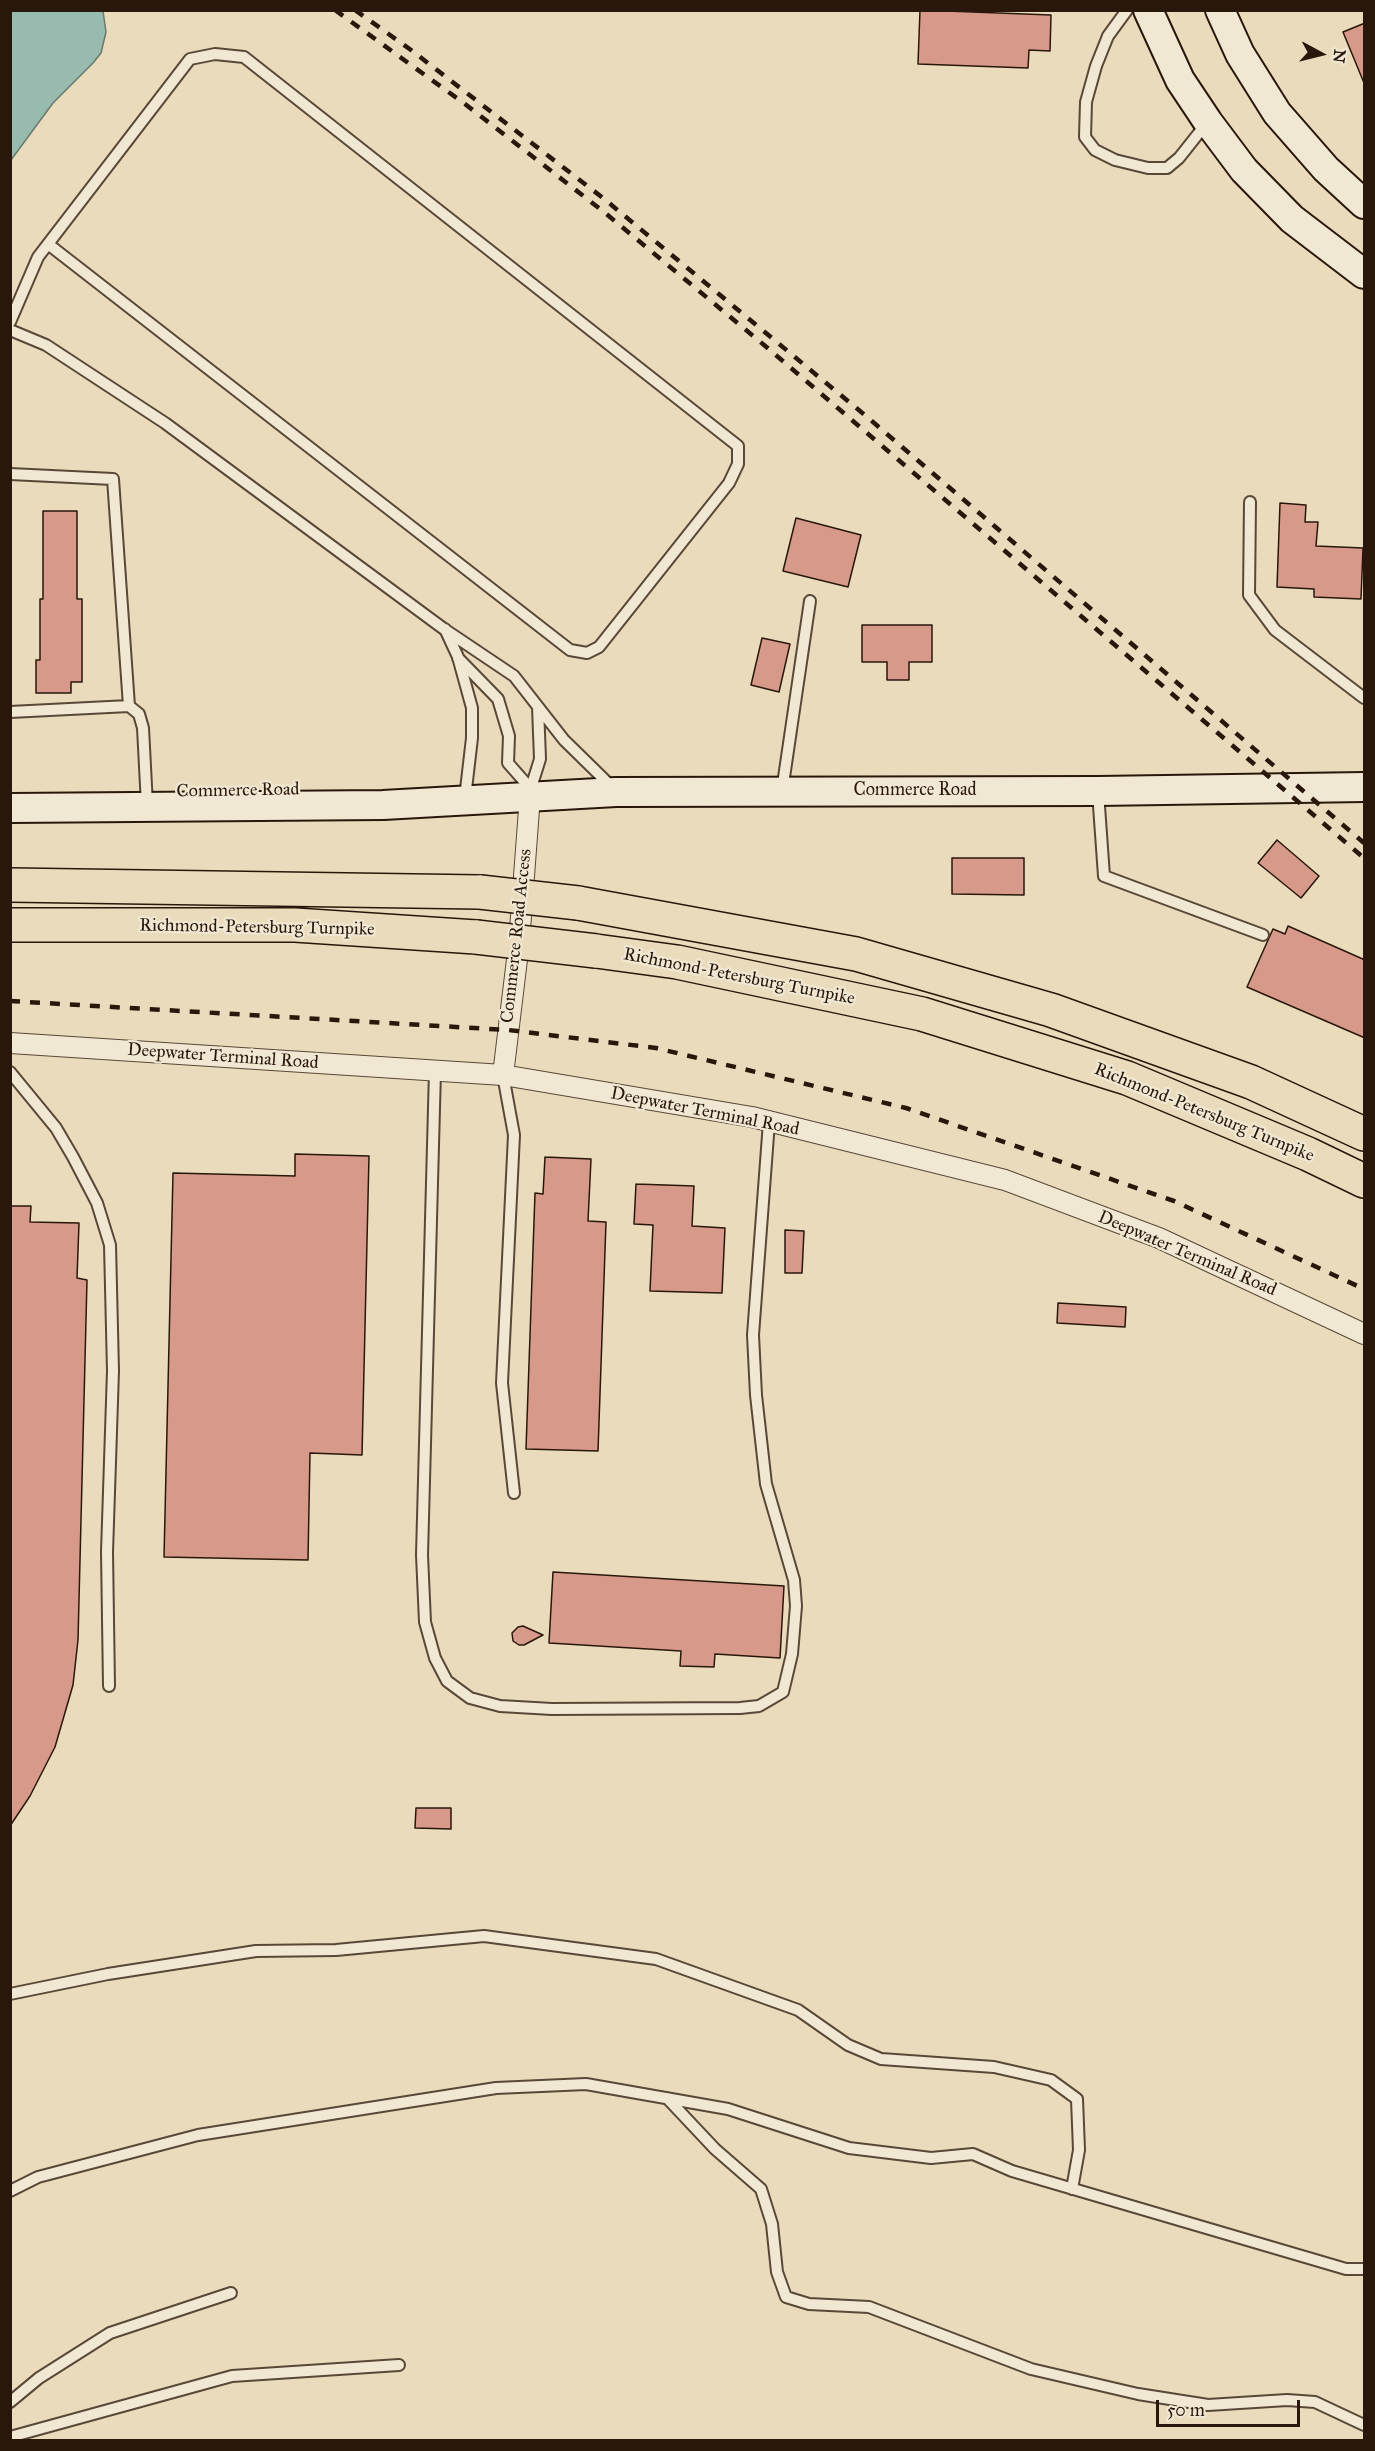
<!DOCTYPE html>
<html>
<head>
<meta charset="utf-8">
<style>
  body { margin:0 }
  #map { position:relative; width:1375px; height:2451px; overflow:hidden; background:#e9dbbb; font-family:"IM FELL Great Primer",serif }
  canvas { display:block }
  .frame { position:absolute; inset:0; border:12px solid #29170b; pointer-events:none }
  .north { position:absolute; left:1291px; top:24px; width:60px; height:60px; -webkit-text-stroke:4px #f1e8d3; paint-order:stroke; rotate:97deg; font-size:16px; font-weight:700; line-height:24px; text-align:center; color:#29170b }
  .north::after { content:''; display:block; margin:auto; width:21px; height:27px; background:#29170b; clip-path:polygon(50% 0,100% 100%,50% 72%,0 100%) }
  .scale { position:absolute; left:1156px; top:2400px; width:144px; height:27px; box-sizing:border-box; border:3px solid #29170b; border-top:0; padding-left:8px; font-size:18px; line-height:21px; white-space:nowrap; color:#29170b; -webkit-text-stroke:4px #f1e8d3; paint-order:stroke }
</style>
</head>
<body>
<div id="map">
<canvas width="1375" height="2451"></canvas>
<div class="frame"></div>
<div class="north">N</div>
<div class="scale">50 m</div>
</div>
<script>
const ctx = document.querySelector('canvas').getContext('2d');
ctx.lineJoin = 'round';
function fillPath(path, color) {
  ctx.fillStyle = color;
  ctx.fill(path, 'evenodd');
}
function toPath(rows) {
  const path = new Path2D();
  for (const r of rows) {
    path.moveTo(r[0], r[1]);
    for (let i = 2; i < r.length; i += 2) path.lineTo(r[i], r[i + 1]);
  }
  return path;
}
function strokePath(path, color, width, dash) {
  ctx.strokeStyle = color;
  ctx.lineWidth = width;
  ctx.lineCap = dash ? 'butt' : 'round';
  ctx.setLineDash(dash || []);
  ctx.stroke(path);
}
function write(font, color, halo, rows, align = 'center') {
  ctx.font = font + ' "IM FELL Great Primer",serif';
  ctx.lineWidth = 4.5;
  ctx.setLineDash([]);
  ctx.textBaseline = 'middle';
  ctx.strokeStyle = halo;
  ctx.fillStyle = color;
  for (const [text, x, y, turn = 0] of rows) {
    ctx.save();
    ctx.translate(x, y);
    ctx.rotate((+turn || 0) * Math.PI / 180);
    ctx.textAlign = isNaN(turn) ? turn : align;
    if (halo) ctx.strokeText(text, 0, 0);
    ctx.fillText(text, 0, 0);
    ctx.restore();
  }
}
const water = toPath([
  [11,10,103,11,106,32,101,53,93,63,53,103,11,160,11,10]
]);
const building = toPath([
  [920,10,1051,15,1050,51,1029,50,1028,68,918,64,920,10],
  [1365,23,1365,83,1364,83,1343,32,1365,23],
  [1280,503,1306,505,1305,522,1318,522,1316,546,1363,548,1361,599,1314,597,1314,589,1277,587,1280,503],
  [43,511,77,511,77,599,82,599,82,682,71,682,71,693,36,693,36,660,40,660,40,599,43,599,43,511],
  [796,518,861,535,848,587,783,571,796,518],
  [862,625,932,625,932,662,909,662,909,680,887,680,887,662,862,662,862,625],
  [762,638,790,644,779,692,751,685,762,638],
  [1277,840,1319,876,1301,898,1258,863,1277,840],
  [952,858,1024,858,1024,895,952,894,952,858],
  [1288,926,1365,960,1365,1038,1247,987,1273,929,1285,934,1288,926],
  [295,1154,369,1156,362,1455,310,1453,308,1560,164,1557,173,1173,295,1176,295,1154],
  [545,1157,591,1159,588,1221,606,1222,598,1451,526,1449,535,1193,543,1194,545,1157],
  [636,1184,694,1186,692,1226,725,1228,722,1293,650,1291,653,1225,634,1224,636,1184],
  [10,1206,31,1206,30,1222,79,1223,77,1278,87,1280,78,1640,73,1685,55,1747,30,1796,10,1826,10,1206],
  [785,1230,804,1231,802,1273,785,1273,785,1230],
  [1058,1303,1126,1307,1125,1327,1057,1323,1058,1303],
  [553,1572,784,1586,780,1658,715,1654,714,1667,680,1666,681,1651,549,1643,553,1572],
  [523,1626,543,1635,524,1645,519,1645,513,1641,512,1633,518,1627,523,1626],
  [416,1808,451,1808,451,1829,415,1828,416,1808]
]);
const service = toPath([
  [1127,10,1108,36,1096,66,1086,102,1085,137,1095,150,1115,160,1148,168,1167,168,1179,158,1206,124],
  [10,322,38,257,190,59,215,54,244,57,738,446,738,464,729,483,599,647,587,653,570,650,48,244],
  [10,330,46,345,165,423,444,629,514,676,564,740,613,788],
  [10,474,113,479,129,706],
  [1250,502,1249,595,1275,630,1364,698],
  [445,629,458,657,472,708,472,738,465,798],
  [458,658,498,699,509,736,508,763,530,788],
  [10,712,129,706,139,714,143,728,147,805],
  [530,791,540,759,538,707],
  [782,791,810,601],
  [1098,792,1104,876,1263,935],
  [435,1071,422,1555,425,1622,435,1658,447,1681,470,1698,500,1706,552,1709,740,1708,759,1706,783,1692,792,1654,796,1606,794,1580,766,1484,756,1395,753,1335,769,1122],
  [10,1072,56,1128,73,1157,97,1203,110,1245,113,1371,107,1552,109,1686],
  [503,1075,514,1135,502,1383,514,1493],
  [10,1994,108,1974,256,1951,336,1950,484,1936,656,1959,798,2010,848,2045,881,2059,994,2067,1051,2080,1077,2099,1079,2150,1072,2189],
  [667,2098,715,2149,761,2189,772,2224,777,2272,786,2297,809,2304,869,2307,1031,2369,1138,2394,1208,2405,1287,2400,1315,2402,1364,2425],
  [10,2191,38,2177,198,2135,496,2088,586,2084,728,2109,849,2148,931,2158,973,2154,1012,2171,1346,2269,1364,2269],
  [10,2402,39,2378,110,2333,231,2293],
  [10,2437,232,2376,399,2365]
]);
const minor = toPath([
  [10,1043,503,1075,752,1117,1005,1180,1159,1238,1364,1334],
  [503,1075,519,943,530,796]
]);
const secondary = toPath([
  [1148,10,1180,80,1208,122,1244,170,1292,219,1364,274],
  [1220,10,1240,54,1277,113,1326,169,1364,204],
  [10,808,383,805,616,792,1098,791,1364,787]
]);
const motorway = toPath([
  [10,885,480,892],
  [578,903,856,954,1051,1010,1251,1082,1364,1134],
  [10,925,295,925,476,937],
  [596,951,677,962,922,1014,1127,1078,1308,1154,1364,1181]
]);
const rail = toPath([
  [335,10,465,104,604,212,764,345,1364,858],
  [355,10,411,50,603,198,866,416,1364,843],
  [10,1001,508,1030,656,1048,906,1108,1174,1201,1364,1289]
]);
const motorwayBridge = toPath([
  [480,892,578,903],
  [476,937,596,951]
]);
const streetNames = [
  ["Commerce Road",238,791,-1],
  ["Commerce Road",915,791],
  ["Richmond-Petersburg Turnpike",257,928,1],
  ["Commerce Road Access",517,936,-84],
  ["Richmond-Petersburg Turnpike",739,977,11],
  ["Deepwater Terminal Road",223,1057,4],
  ["Deepwater Terminal Road",705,1112,11],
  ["Richmond-Petersburg Turnpike",1204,1113,22],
  ["Deepwater Terminal Road",1187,1254,23]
];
fillPath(water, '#97bbae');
strokePath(water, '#6b796d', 1.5);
fillPath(building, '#d79a8a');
strokePath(building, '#29170b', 1.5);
strokePath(service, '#594837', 14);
strokePath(minor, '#594837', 22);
strokePath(secondary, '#29170b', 32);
strokePath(motorway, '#29170b', 36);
strokePath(service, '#f1e8d3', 10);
strokePath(minor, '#f1e8d3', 20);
strokePath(secondary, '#f1e8d3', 28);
strokePath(motorway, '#e9dbbb', 33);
strokePath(rail, '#29170b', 4.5, [10, 10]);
strokePath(motorwayBridge, '#29170b', 36, []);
strokePath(motorwayBridge, '#e9dbbb', 33);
write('18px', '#29170b', '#f1e8d3', streetNames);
</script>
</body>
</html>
